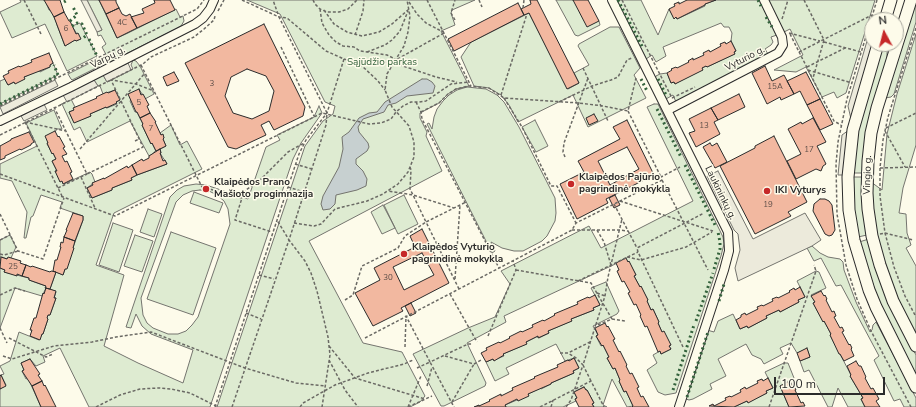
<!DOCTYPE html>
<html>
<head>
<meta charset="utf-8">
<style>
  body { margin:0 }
  #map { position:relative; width:916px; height:407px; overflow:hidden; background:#fdfbea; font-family:"Nunito Sans",sans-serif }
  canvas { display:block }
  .north { position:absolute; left:864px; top:12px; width:40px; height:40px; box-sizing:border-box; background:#fdfbea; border:1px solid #a9a89e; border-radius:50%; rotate:353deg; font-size:11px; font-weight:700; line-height:16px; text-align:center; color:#2b2b2b }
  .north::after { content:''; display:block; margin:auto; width:14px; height:18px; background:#c62828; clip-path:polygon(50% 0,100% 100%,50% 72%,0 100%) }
  .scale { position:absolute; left:774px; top:377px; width:111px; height:18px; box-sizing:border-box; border:2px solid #2b2b2b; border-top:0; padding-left:5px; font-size:12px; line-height:14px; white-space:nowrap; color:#2b2b2b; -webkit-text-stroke:3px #fdfbea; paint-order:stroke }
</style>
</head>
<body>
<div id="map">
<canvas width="916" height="407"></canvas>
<div class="north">N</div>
<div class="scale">100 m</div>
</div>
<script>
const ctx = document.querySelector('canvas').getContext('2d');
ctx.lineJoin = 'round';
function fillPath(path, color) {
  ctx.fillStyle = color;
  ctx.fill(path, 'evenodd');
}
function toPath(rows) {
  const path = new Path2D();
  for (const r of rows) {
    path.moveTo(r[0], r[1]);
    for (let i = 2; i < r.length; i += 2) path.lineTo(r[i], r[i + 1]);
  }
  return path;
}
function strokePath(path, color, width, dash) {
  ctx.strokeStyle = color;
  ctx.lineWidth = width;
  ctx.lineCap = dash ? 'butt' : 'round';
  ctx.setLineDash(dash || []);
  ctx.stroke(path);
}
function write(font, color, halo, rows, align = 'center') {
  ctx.font = font + ' "Nunito Sans",sans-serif';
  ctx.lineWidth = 3;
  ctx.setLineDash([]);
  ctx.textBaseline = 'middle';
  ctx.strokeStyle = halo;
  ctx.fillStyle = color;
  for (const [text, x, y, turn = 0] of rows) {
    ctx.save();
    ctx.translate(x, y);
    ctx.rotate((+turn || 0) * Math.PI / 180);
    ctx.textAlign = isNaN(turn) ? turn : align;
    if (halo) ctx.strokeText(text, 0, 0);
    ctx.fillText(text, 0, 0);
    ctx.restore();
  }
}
const green = toPath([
  [20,0,45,0,49,10,51,10,57,24,57,25,65,46,75,40,76,41,80,39,72,26,80,23,97,56,67,71,45,24,12,38,0,12,21,2,20,0],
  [87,0,99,0,117,38,128,33,176,9,180,17,183,16,184,21,181,26,110,62,102,47,106,44,101,35,98,36,97,32,102,30,87,0],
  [247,0,475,0,452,10,451,13,455,25,441,31,469,86,456,89,448,94,439,103,420,113,420,118,427,132,426,136,442,171,309,241,363,343,402,352,425,396,420,402,410,407,217,407,305,146,323,121,333,114,335,106,325,102,280,14,247,0],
  [556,0,573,0,599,21,600,25,578,36,575,35,556,0],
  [616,0,641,0,658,35,669,9,674,18,676,17,677,19,705,6,705,4,716,0,760,0,777,35,771,37,773,42,771,45,765,49,768,54,676,102,673,95,666,99,655,78,656,76,660,74,667,73,671,83,674,82,675,84,702,68,706,66,707,67,734,54,734,52,736,51,731,41,732,33,729,27,724,27,721,23,663,47,666,56,656,62,652,55,646,59,616,0],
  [768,0,875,0,846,93,837,98,834,92,822,97,806,67,796,72,774,70,803,55,790,29,784,32,768,0],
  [916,0,916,22,894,94,891,97,885,98,916,0],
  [529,13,568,89,579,83,574,73,589,65,578,46,579,44,610,27,619,27,640,68,634,75,646,98,588,127,573,95,518,122,509,105,501,95,489,88,474,86,461,57,471,42,529,13],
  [916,34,916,145,903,188,899,213,906,214,907,233,911,245,906,248,916,266,916,337,897,298,879,245,874,223,871,182,882,190,887,134,897,94,916,34],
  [882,44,889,44,887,53,887,60,863,173,853,173,858,130,882,44],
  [96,60,100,62,100,66,72,80,71,79,68,74,96,60],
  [133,60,136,61,140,66,154,94,145,99,139,89,130,101,135,112,137,112,143,124,142,125,151,144,152,143,156,151,154,152,154,153,149,156,130,121,87,142,80,127,74,130,62,104,60,105,71,99,75,107,74,110,69,112,74,122,91,116,90,114,106,107,107,108,117,104,116,102,120,100,115,90,103,94,100,86,98,86,94,80,103,75,107,82,133,69,131,65,133,60],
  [53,63,58,75,0,104,0,81,5,79,8,85,39,70,40,72,50,67,50,65,53,63],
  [467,87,486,89,497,95,504,102,519,127,555,198,556,213,555,221,547,236,542,241,523,251,514,251,502,248,491,242,495,251,492,253,427,124,429,123,432,129,434,117,437,109,443,101,449,95,457,90,467,87],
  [654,104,658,104,723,237,724,244,721,256,676,393,665,395,658,392,647,370,657,363,653,355,660,351,661,354,671,349,669,346,671,345,662,332,658,323,659,322,653,309,651,310,647,301,648,300,641,287,640,287,634,276,636,275,629,262,628,262,626,259,504,316,506,322,467,343,486,383,485,386,444,406,441,406,413,354,468,328,495,317,510,284,501,271,589,226,601,248,693,201,647,107,654,104],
  [319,106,322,113,301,143,293,159,210,407,89,407,60,348,43,356,45,362,36,366,30,359,21,363,24,370,22,371,26,379,28,378,41,407,0,407,0,389,6,385,1,375,4,374,0,366,10,361,19,332,39,340,42,334,43,334,48,319,47,318,48,315,50,315,56,298,54,298,56,292,50,289,56,272,63,275,83,220,83,216,60,208,62,202,41,195,33,216,31,217,26,238,24,238,27,212,12,181,0,178,0,164,37,146,26,123,54,110,62,129,57,129,47,144,52,153,53,153,56,159,52,161,57,171,55,171,64,184,90,172,92,174,95,182,87,188,92,198,112,190,112,188,132,180,131,178,137,175,167,164,160,153,161,153,160,149,166,146,163,139,164,138,163,135,161,135,160,133,171,125,180,145,187,141,202,169,114,213,96,265,124,275,104,346,138,363,183,383,193,350,151,334,142,326,136,314,131,328,126,327,170,197,177,190,184,186,196,184,206,185,248,199,266,147,280,140,277,135,314,117,319,106],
  [200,190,209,191,217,195,224,201,228,209,230,224,198,317,192,325,186,331,178,334,168,334,153,328,147,323,143,315,141,298,176,202,183,195,192,191,200,190],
  [535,120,548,146,536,152,522,127,535,120],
  [853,177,863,177,867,235,858,237,854,215,853,177],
  [194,192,223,203,219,213,190,203,194,192],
  [404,195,418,224,398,234,384,205,404,195],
  [383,205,395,228,382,234,371,212,383,205],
  [148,209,162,214,154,237,140,232,148,209],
  [113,223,133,230,119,272,99,265,113,223],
  [171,232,216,248,193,315,147,299,171,232],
  [10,235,16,247,11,258,7,259,2,257,0,261,0,240,10,235],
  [135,235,153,241,142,272,124,266,135,235],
  [869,239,890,306,916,355,916,379,881,308,859,242,869,239],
  [812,246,820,253,828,257,840,259,843,262,844,270,856,302,870,332,872,330,873,325,876,322,916,398,916,407,904,407,900,399,894,401,874,360,879,356,841,285,836,286,821,258,814,261,807,248,812,246],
  [0,268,5,270,4,272,29,278,29,280,46,286,46,288,42,296,15,288,0,328,0,268],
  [816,271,819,272,826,288,811,295,815,302,813,303,823,321,824,321,831,334,830,335,851,375,850,376,863,398,861,399,865,407,848,407,838,388,832,407,828,407,809,370,804,372,800,361,810,357,807,349,797,353,791,343,780,348,783,354,764,364,761,359,752,355,746,344,718,359,726,376,710,384,712,389,693,399,689,400,686,399,685,397,707,330,714,332,718,321,733,314,740,329,747,326,748,328,767,318,766,316,779,310,780,312,799,302,798,300,805,297,797,281,816,271],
  [606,282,619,311,617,314,593,326,598,335,596,336,601,346,603,345,609,357,607,358,613,369,615,368,620,380,619,381,624,392,626,391,633,406,627,407,612,379,603,405,607,407,594,407,592,404,594,403,587,390,586,390,584,387,574,392,577,398,575,399,576,401,563,407,506,407,505,405,529,395,528,394,540,388,541,389,551,384,551,383,574,373,573,371,579,368,574,358,565,361,556,344,506,368,509,374,495,381,486,362,493,359,494,360,504,356,503,354,526,344,526,342,538,336,539,338,549,333,548,331,571,321,571,319,594,310,593,308,600,305,591,288,606,282],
  [784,363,788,363,794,378,780,386,789,407,734,407,747,401,748,402,767,393,766,391,773,388,765,372,784,363]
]);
const parking = toPath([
  [81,0,87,0,102,30,97,32,81,0],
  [872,37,872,44,873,44,851,119,848,106,867,41,872,37],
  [128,63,131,70,107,82,103,75,128,63],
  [55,80,58,86,3,114,0,107,55,80],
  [94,80,98,86,67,102,63,95,94,80],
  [44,104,47,110,24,121,21,116,44,104],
  [849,130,845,175,838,175,842,135,849,130],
  [718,171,753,239,805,213,821,240,812,246,738,281,735,268,740,250,738,234,734,230,707,176,718,171]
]);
const water = toPath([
  [422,79,427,79,432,82,435,86,433,93,407,96,396,103,388,105,384,112,363,119,358,127,359,132,368,143,369,147,367,151,356,159,356,164,363,171,367,179,366,186,357,190,336,195,335,204,330,209,323,210,321,204,323,196,339,167,343,149,342,137,349,132,359,118,369,113,377,112,385,102,422,79]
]);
const building = toPath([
  [44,0,60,0,64,12,54,17,44,0],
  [99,0,116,0,116,2,119,8,106,14,99,0],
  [154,0,170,0,175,10,137,28,131,17,144,13,142,9,155,3,154,0],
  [530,0,537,0,579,83,567,89,529,13,524,15,521,9,531,4,530,0],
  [573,0,588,0,599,21,587,27,573,0],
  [687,0,716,0,705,4,705,5,677,19,676,17,674,19,669,9,675,6,674,4,679,2,679,4,687,0],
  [518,3,524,15,454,51,448,39,518,3],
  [119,8,122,14,126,16,130,14,137,28,117,38,106,14,119,8],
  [64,12,69,21,70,21,76,34,78,33,81,39,76,41,75,40,65,46,54,17,64,12],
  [264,24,305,107,303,116,274,130,269,121,261,125,266,135,236,149,228,147,185,63,264,24],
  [247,69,266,76,274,91,269,111,252,119,233,113,225,96,231,77,247,69],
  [731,41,736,51,734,52,735,54,707,67,706,66,702,68,703,70,675,84,674,82,671,83,667,73,672,70,671,69,676,67,677,68,689,62,688,61,693,58,693,60,704,55,703,53,709,50,710,52,721,46,720,44,725,42,726,44,731,41],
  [49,53,53,63,50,65,50,67,24,77,25,79,15,84,14,82,8,85,3,76,9,73,8,71,19,66,20,67,32,62,31,60,49,53],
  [765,66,772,81,784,75,794,94,781,100,780,97,767,104,752,73,765,66],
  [174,72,179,81,167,86,163,77,174,72],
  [806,72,820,99,807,105,800,91,794,94,787,81,806,72],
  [139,89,141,95,143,94,149,105,147,106,150,113,140,118,137,112,136,112,128,94,139,89],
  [115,90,120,100,116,102,117,103,106,108,106,107,90,114,91,116,74,123,69,112,74,110,73,108,97,98,96,97,107,92,108,93,115,90],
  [739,94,745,107,718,120,711,108,739,94],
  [820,99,833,124,820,130,807,105,820,99],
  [711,108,718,120,714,122,720,134,696,147,689,133,695,131,689,119,711,108],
  [150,113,156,122,155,122,161,135,163,134,164,138,163,139,166,146,156,151,152,143,151,144,142,125,143,124,140,118,150,113],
  [594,114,598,121,589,125,586,118,594,114],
  [813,118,826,142,817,146,826,164,823,166,821,171,816,169,796,179,787,161,801,154,788,129,801,122,802,124,813,118],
  [627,120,654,175,606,199,608,203,577,219,560,184,584,172,578,161,620,139,613,127,627,120],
  [627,147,639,169,610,185,598,161,627,147],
  [55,131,58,137,59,136,65,147,63,148,67,154,62,156,65,162,67,161,72,172,70,173,73,179,63,184,62,181,60,182,55,171,57,171,52,161,56,159,53,153,52,154,47,143,48,143,45,136,55,131],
  [29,132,34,142,31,144,31,145,21,150,20,149,5,156,5,158,0,160,0,146,11,140,11,139,29,132],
  [774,136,807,202,788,212,791,216,755,234,720,166,755,148,755,146,774,136],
  [710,143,712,146,717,143,727,162,715,168,703,147,710,143],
  [160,149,161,153,160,153,163,161,165,160,167,164,137,175,132,165,142,159,143,161,149,158,149,156,160,149],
  [132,165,137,175,131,178,132,180,112,188,112,190,92,198,87,188,93,185,92,183,104,178,104,179,127,166,128,168,132,165],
  [615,195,620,205,614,208,609,198,615,195],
  [820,199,825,199,829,201,832,205,835,230,832,235,829,236,825,234,813,211,814,204,820,199],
  [73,213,83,216,83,220,75,241,64,237,67,230,66,230,73,213],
  [422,229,449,283,401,308,403,311,373,326,355,293,380,280,374,268,415,247,410,236,422,229],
  [422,253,434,275,404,290,393,267,422,253],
  [64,237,75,241,73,248,74,248,67,269,65,269,63,275,53,271,55,260,57,260,61,247,60,247,61,242,63,243,64,237],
  [1,257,7,259,8,257,21,261,20,263,26,265,22,276,17,274,17,276,4,272,5,270,0,268,1,257],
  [626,258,628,262,629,261,636,275,634,276,640,287,641,286,648,300,647,301,651,310,653,309,659,322,658,323,662,332,664,331,671,345,669,346,671,349,661,354,660,351,658,352,647,326,645,327,640,316,641,315,636,304,634,305,628,293,630,292,624,281,622,282,617,271,619,270,616,263,626,258],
  [26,265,31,267,32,266,50,272,51,271,56,272,50,289,45,288,46,286,29,280,29,278,22,276,26,265],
  [800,287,805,297,798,300,799,302,780,312,779,310,766,316,767,318,748,328,747,326,740,329,736,320,741,317,741,315,745,313,746,315,758,309,757,307,762,305,763,306,773,301,772,299,777,297,778,298,790,292,789,291,794,288,795,290,800,287],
  [46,288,56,291,54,298,56,298,50,315,48,315,47,318,48,319,43,334,42,334,40,340,30,336,32,330,30,330,34,318,36,318,43,293,44,294,46,288],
  [821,291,824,296,825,295,827,299,826,300,832,312,834,311,836,316,834,317,840,328,842,327,844,331,842,332,849,345,850,344,852,348,851,349,854,356,844,361,840,354,839,354,830,335,831,334,824,321,823,322,813,303,815,302,811,296,821,291],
  [595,295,600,305,593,308,594,310,571,319,572,321,548,331,549,333,538,338,538,336,526,342,527,344,503,354,504,355,494,361,493,359,486,362,481,353,487,350,486,348,499,342,500,343,510,338,509,337,521,331,522,332,533,327,532,325,543,320,544,321,555,315,554,314,578,304,577,302,588,297,589,298,595,295],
  [411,303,416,313,410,316,405,306,411,303],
  [605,323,607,327,608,326,615,339,613,340,619,352,620,351,627,365,626,366,630,374,632,373,639,387,637,388,641,397,643,396,649,407,632,407,633,406,626,391,624,392,619,381,620,380,615,368,613,369,607,358,609,357,603,345,602,346,596,336,598,335,595,328,605,323],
  [807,348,810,357,800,361,797,353,807,348],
  [574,358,579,368,573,371,574,373,551,383,551,384,528,394,529,396,518,401,517,399,505,405,506,407,474,407,479,405,479,406,490,401,489,400,501,394,501,396,513,390,512,388,535,378,534,377,558,367,557,365,568,360,569,361,574,358],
  [30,359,40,374,38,375,42,381,32,386,22,371,24,370,21,363,30,359],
  [856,361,859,366,861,366,866,377,865,378,871,389,873,388,879,399,876,401,880,407,865,407,861,399,863,398,850,376,851,375,847,366,856,361],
  [1,375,6,386,0,389,0,376,1,375],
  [768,378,773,388,766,391,767,393,748,403,747,401,734,407,709,406,713,404,714,406,726,400,725,398,730,396,731,397,741,392,740,390,745,387,746,389,758,383,757,381,762,379,763,381,768,378],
  [42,381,44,386,45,385,56,407,41,407,32,386,42,381],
  [790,381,793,387,794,386,796,390,795,390,801,403,803,402,805,406,789,407,780,386,790,381],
  [584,387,586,390,587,390,594,403,592,404,594,407,579,407,575,399,577,398,574,392,584,387]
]);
const path = toPath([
  [24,0,41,34],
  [242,0,279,17,327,113,326,125,289,240,305,261,311,273,317,291,328,337,330,355,322,407],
  [313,0,315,4,320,9,327,12,339,12,348,9,357,0],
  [427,0,471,86],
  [479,0,482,7],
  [622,0,672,98],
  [804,0,824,40,813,78],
  [877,0,847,99,838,142,836,164,837,214,846,265,857,299,871,331,911,407],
  [409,2,417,14,426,23,443,32],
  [523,8,524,0],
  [320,9,322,23,329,35,336,42,343,46,354,47,360,51,387,55,395,59],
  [324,10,334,24,342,29,347,32,362,36,379,32,392,24,409,9],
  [218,11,224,0],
  [782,19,788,0],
  [455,20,451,13,455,0],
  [916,28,888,117,883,140,880,168,880,196,885,233,894,267,905,296,916,317],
  [789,33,820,41],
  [790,34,834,121,841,125],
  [355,35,363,11,364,0],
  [824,42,861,52],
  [281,47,314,116],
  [367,52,385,45,392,40,400,31,408,11],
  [799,52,872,15],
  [344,59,360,64,376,64,394,61,444,33],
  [395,62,397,64,436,77,457,82],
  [360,64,378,81,385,90],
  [141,65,202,187,242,198,235,220,272,232],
  [807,67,845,48],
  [583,68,608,121],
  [808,70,852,83],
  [501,95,526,17,526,14],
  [504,98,522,127,551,186,557,186,576,223],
  [672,98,695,87],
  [416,102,421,112,422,119,499,268],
  [559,102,592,86,611,80,618,77,627,60,632,58],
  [0,106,197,9,204,0],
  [54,107,87,174,143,147,111,80,136,84,154,91],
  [628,111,661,177],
  [421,112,439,103,448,94,456,89,469,86,489,88,504,98,579,103,603,106,628,111,636,78],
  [25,122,62,196],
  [25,122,66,131],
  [886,128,916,113],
  [885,131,905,167],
  [0,135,143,64,151,57,194,37,204,29,214,20,215,16],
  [135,141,139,139],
  [80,149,145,73],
  [565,157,563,152,564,143,588,78],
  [295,164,312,169],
  [410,167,411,170,410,189,413,195,454,208],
  [880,168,916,167],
  [0,174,115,216,322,113,369,124,381,123,391,119,396,112,403,106,411,102,419,102,426,101,451,84,469,82],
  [81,177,95,208],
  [662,180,708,270],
  [288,187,304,192],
  [58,188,87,174],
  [242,198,246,190,260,180,288,152,304,143],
  [620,201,713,231],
  [614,204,637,248],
  [0,214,18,251,43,259,64,198],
  [294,223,314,226,321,224,335,209,367,201,383,194,398,184,408,172,414,157,414,142,409,126,392,107,385,90,387,74,404,46,408,32,410,16,407,0],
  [572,230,619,230,628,231],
  [597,230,604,242,611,265],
  [880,234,885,233,913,240],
  [0,240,10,235],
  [0,254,4,255,18,251],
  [627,257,641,260,686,247,712,232],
  [516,270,591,283,612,319,595,326],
  [259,275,274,279],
  [455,279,460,205],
  [578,281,638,252],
  [459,289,426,222,466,202],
  [597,293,605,296],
  [450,294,477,342],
  [0,295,15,288,25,291],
  [345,300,353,295,362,266,398,248,405,236,426,222,413,195,388,191],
  [246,313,261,319],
  [612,319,625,321],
  [0,328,7,343],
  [488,336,516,270,513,261],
  [9,338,46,357,53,354],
  [365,338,572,230,576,223,662,180,661,177,680,167],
  [329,346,355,378,425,399],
  [405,347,406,316,430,362,468,344,473,344],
  [683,347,638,252,637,248,704,213],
  [560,353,568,353,590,342],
  [3,356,12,359,54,346,92,342,116,337,151,332,245,368,296,383,326,386],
  [445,356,474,364,481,360],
  [329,360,345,390,358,407],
  [417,368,430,362,454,407],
  [591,381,583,365,605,296,608,277,622,219],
  [427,386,432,367],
  [452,402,474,364],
  [96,407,120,395,140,389,159,388,171,389,190,393,218,407],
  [215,407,299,154,306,140,327,113,344,59,326,51,287,18,279,17,273,0],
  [232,407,289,240,277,220],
  [300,407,303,403,335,385,368,373,404,364,413,360],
  [408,407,421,376],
  [408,407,432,396],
  [540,407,591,381,604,407],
  [551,407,553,400],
  [566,407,571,400,583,365,576,358,568,353],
  [769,407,816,271,814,265]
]);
const minor = toPath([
  [612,0,728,232,729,251,724,270,679,407],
  [668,110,778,53,783,45,782,37,764,0],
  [0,121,71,87,195,24,203,18,210,9,214,0]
]);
const major = toPath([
  [911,0,877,108,871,133,868,161,867,193,868,209,872,236,880,265,893,301,916,346],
  [885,20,891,0],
  [878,44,853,130,848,177,849,210,854,240,869,290,876,307,916,387]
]);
const hedge = toPath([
  [618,0,643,48],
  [758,0,761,6],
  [64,2,67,0],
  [766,17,772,27],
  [70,21,77,15,73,7],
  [72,26,77,23,82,24,87,35,83,38],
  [89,39,97,56],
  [641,79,647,91],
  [658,79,667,97],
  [0,104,58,75,54,65],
  [657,109,681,157],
  [685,165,715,225],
  [714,269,720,249,720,242,718,232],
  [719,301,724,284],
  [696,321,713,273],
  [673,390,694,325],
  [687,397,708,332]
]);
const markers = [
  [571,184,4,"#c62828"],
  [206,189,4,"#c62828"],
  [767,191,4,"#c62828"],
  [404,254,4,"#c62828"]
];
const numberNames = [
  ["4C",122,23],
  ["6",66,29],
  ["3",212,84],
  ["15A",775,87],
  ["5",139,103],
  ["13",704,126],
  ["7",151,129],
  ["17",809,150],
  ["19",768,205],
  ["25",13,267],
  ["30",388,278]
];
const streetNames = [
  ["Varpų g.",108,58,-27],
  ["Vyturio g.",745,59,-27],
  ["Vingio g.",868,175,-88],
  ["Laukininkų g.",720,193,64]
];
const parkNames = [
  ["Sąjūdžio parkas",382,63]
];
const poiNames = [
  ["Klaipėdos Pajūrio",579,178],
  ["pagrindinė mokykla",579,190],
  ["Klaipėdos Prano",214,183],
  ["Mašioto progimnazija",214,195],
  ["IKI Vyturys",775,191],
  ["Klaipėdos Vyturio",412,248],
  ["pagrindinė mokykla",412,260]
];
fillPath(green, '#deebd1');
strokePath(green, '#74746e', 1);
fillPath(parking, '#eceadb');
strokePath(parking, '#74746e', 1);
fillPath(water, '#c7d0d0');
strokePath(water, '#74746e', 1);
fillPath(building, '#f2b8a0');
strokePath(building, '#2b2b2b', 1);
strokePath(minor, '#2b2b2b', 10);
strokePath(major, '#2b2b2b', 13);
strokePath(path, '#6a6964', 1.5, [3, 2]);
strokePath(minor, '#fdfbea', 8);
strokePath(major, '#fdfbea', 11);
strokePath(hedge, '#34623c', 3, [2, 3]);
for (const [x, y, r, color] of markers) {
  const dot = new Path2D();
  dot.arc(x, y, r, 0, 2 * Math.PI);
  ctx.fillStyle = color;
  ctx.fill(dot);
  strokePath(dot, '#fdfbea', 1.5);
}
write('8px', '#5d4e48', null, numberNames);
write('10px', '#2b2b2b', '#fdfbea', streetNames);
write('10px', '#34623c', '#fdfbea', parkNames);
write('bold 10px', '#2b2b2b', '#fdfbea', poiNames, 'left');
</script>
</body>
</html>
